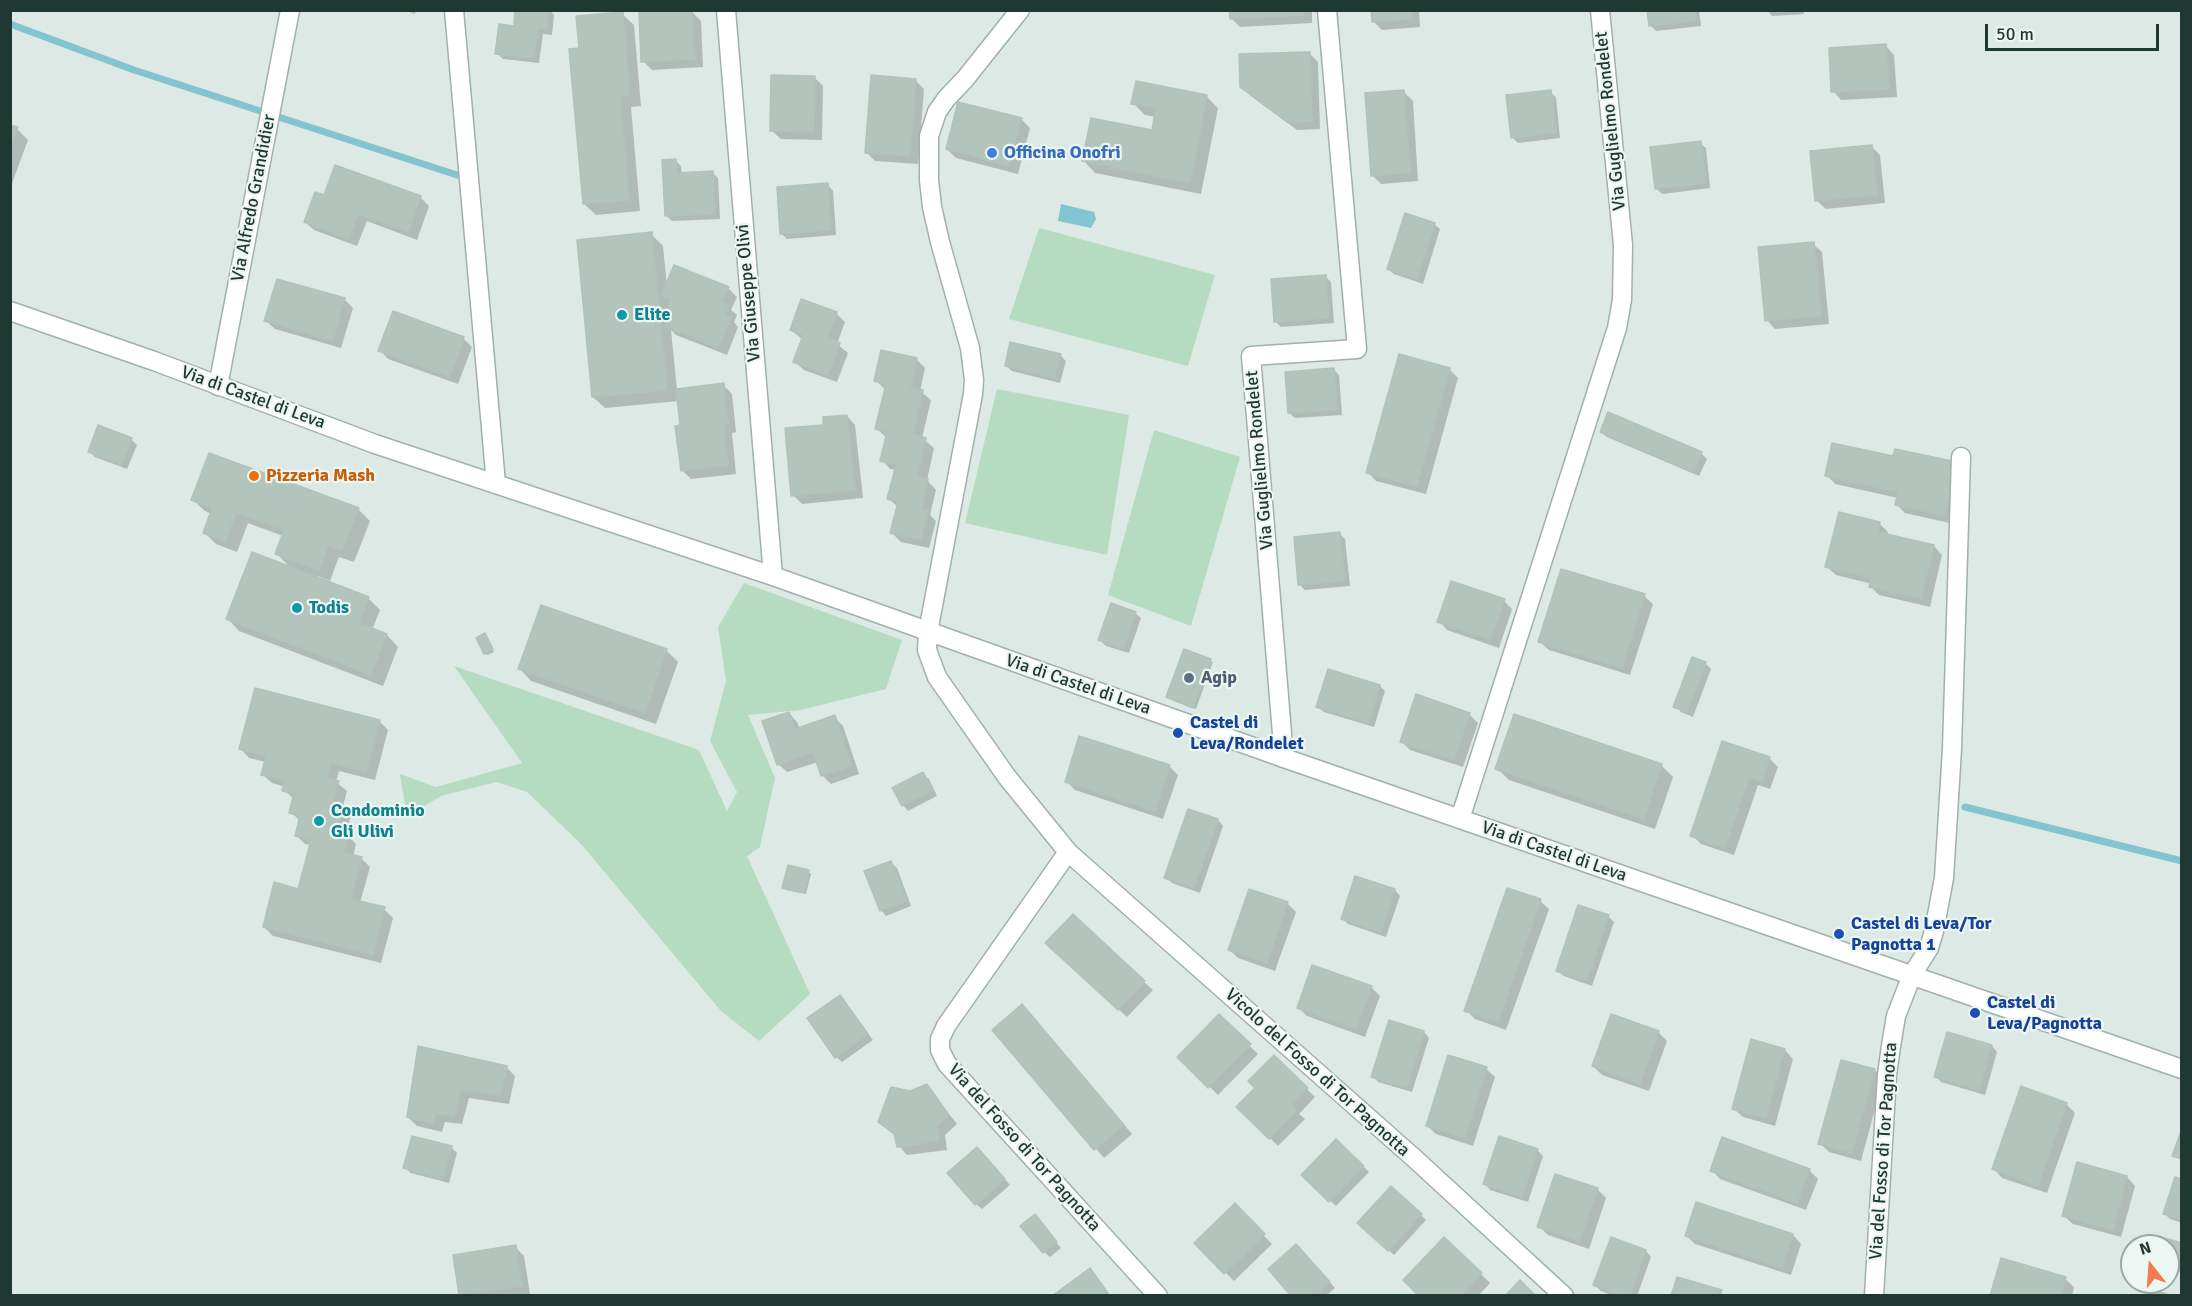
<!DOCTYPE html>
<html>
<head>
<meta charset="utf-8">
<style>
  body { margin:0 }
  #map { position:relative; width:2192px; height:1306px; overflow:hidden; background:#dde9e4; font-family:Signika,sans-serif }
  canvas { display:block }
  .frame { position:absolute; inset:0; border:12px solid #1f3932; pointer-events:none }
  .north { position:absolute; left:2120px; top:1234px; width:60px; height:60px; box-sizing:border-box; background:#edf6f2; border:2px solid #9baaa5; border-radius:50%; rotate:343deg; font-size:16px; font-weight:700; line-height:24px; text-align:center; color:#1f3932 }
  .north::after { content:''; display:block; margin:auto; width:21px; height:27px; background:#f47b50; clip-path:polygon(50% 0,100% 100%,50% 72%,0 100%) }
  .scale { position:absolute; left:1985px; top:24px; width:174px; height:27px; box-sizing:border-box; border:3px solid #1f3932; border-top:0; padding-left:8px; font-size:18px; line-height:21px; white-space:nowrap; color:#1f3932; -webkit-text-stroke:4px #edf6f2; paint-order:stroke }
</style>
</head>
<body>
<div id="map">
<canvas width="2192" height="1306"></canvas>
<div class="frame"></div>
<div class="north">N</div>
<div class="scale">50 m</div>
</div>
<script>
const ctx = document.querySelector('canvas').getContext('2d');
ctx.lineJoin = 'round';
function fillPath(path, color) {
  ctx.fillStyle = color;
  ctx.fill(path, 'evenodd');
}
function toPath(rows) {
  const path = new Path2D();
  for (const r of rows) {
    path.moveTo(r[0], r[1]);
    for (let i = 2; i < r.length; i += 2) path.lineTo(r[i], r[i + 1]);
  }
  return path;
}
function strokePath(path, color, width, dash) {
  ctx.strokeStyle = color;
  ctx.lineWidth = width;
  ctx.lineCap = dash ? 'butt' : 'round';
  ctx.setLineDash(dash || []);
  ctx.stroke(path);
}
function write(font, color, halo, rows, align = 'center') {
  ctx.font = font + ' Signika,sans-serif';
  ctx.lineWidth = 4.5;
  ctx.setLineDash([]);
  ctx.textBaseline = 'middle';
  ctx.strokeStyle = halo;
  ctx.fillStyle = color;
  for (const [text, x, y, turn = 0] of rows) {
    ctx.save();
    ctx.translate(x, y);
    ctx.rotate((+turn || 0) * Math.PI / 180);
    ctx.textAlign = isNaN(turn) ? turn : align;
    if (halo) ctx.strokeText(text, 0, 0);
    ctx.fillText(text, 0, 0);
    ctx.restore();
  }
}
const green = toPath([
  [1039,228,1215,275,1188,366,1009,319],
  [997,389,1129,415,1107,555,965,523],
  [1154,430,1240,457,1191,626,1108,595],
  [744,583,902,640,886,689,801,710,748,715,775,778,760,847,747,856,810,994,759,1041,721,1011,581,844,527,792,497,782,441,796,407,816,400,774,436,787,522,763,454,666,699,750,727,811,737,792,710,741,726,681,718,627]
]);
const water = toPath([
  [1061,204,1094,212,1096,219,1091,228,1058,221]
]);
const shadow = toPath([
  [403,10,416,10,415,14],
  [517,10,550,10,554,15,552,35,543,34,539,63,503,59,497,53,515,28],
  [1231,10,1312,10,1312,23,1240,27,1231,18],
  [1372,10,1419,10,1420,27,1382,30,1373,21],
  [1649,10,1699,10,1701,26,1656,31,1650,25],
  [1767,10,1803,10,1804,14,1772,16],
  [692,12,701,21,703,67,652,70,643,61],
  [622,14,634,25,641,106,631,107,640,211,596,215,584,204,581,49],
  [1886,46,1894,55,1897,97,1841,100,1833,91],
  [1309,53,1318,62,1320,129,1297,130,1251,96,1242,87],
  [814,77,823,86,822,140,781,139,772,131],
  [915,80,924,89,918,164,875,161,866,152],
  [1137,83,1207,97,1218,108,1201,194,1095,173,1084,161,1153,132,1156,117,1145,115,1133,103],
  [1404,92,1413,101,1418,181,1381,184,1372,175],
  [1550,92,1556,97,1560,138,1518,143,1512,137],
  [1021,119,1030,128,1018,174,956,158,947,149],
  [10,126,17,129,28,140,10,189],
  [1700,143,1706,148,1710,188,1662,194,1656,188],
  [1871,146,1880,155,1885,203,1826,209,1817,201],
  [676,161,681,166,682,174,712,172,718,178,720,219,672,221,666,216],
  [828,185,833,191,836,235,787,239,781,233],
  [325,197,420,197,429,206,417,240,367,221,357,246,314,230,305,222],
  [1434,224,1440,229,1423,284,1394,274,1388,269],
  [651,234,663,246,667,287,728,288,737,297,731,310,737,315,734,322,738,327,727,355,676,335,671,330,677,390,723,385,732,394,736,432,732,433,736,474,691,479,682,470,682,426,679,401,605,408,593,397],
  [1813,244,1822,252,1829,324,1775,329,1767,320],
  [1325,276,1331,282,1334,323,1281,327,1275,321],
  [344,299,353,308,341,348,275,329,266,321],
  [836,313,845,322,837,344,848,353,837,382,804,370,795,362,803,340,791,330],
  [463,338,472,347,458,384,388,359,380,350],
  [1060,355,1066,361,1060,383,1012,371,1006,366],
  [916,359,925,368,920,391,931,400,922,438,934,448,927,480,936,490,930,515,936,521,929,548,901,542,892,533,898,507,889,499,896,470,890,469,882,460,887,438,877,429,886,390,875,380],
  [1449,369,1458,378,1426,494,1376,481,1368,472],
  [1334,370,1339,375,1342,415,1295,418,1289,413],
  [847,416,855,425,863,498,802,504,793,495,825,426],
  [1601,432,1701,453,1707,459,1699,476,1607,437],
  [131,439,137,445,127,469,95,457,89,451],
  [1894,458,1956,463,1954,524,1905,513,1897,505,1898,498,1835,484,1827,475],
  [193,500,358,509,370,521,354,562,339,557,330,581,318,576,317,579,368,598,380,610,372,630,387,635,398,647,383,686,239,631,228,619,292,569,277,554,283,536,248,523,237,552,216,544,204,532,211,514,205,511],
  [1879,523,1888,532,1887,535,1934,546,1942,555,1930,607,1879,595,1871,587,1872,584,1836,575,1827,567],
  [1340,534,1345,539,1350,586,1305,590,1300,585],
  [1644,596,1653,604,1630,675,1549,650,1540,642],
  [1504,601,1512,609,1499,648,1447,630,1439,621],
  [1135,613,1141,618,1129,653,1106,646,1100,640],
  [487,638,494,652,487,655,485,653],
  [666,650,678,662,656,724,531,681,520,669],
  [1185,650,1213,662,1196,709,1168,697],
  [1705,663,1711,669,1693,717,1681,712,1675,706],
  [1380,686,1385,691,1374,727,1324,712,1318,707],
  [789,713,797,722,800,729,834,717,843,726,859,774,831,784,822,775,818,762,787,772,778,764],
  [1469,714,1478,723,1463,767,1410,750,1402,742],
  [1515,716,1662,766,1673,777,1655,829,1509,780,1497,768],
  [379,721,388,730,375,780,339,771,336,782,347,791,343,806,351,815,346,834,356,844,353,856,361,858,370,867,360,903,384,909,393,918,381,963,273,936,264,927,299,891,311,845,305,844,296,835,300,821,291,812,294,799,284,790,285,787,272,783,263,775,266,762,249,758,241,749],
  [1723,743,1769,758,1778,767,1770,789,1758,785,1734,855,1701,844,1692,835],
  [1169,766,1178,775,1163,819,1075,790,1066,781],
  [923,774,929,779,937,796,908,811,903,805],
  [1189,811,1218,820,1223,826,1200,893,1172,883,1166,877],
  [891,863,897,868,911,906,886,916,881,910],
  [808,871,811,874,806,894,786,890,784,887],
  [1395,890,1400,896,1386,937,1348,924,1342,919],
  [1540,901,1549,909,1506,1030,1475,1019,1466,1010],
  [1287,903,1296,912,1275,971,1238,958,1230,950],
  [1608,916,1614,922,1592,986,1564,976,1558,971],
  [1056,952,1144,982,1153,990,1127,1017],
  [1371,987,1380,996,1365,1037,1307,1016,1299,1008],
  [840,997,873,1040,842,1062,836,1057],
  [1022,1006,1132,1134,1104,1158,994,1030],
  [1219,1016,1258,1054,1218,1095,1180,1057],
  [1390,1022,1424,1032,1429,1038,1412,1092,1378,1082,1373,1076],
  [1658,1032,1667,1041,1649,1091,1602,1075,1593,1066],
  [1992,1046,1997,1052,1985,1095,1941,1082,1936,1076],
  [419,1048,507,1068,515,1076,509,1104,469,1098,462,1124,445,1122,442,1132,417,1126,408,1117],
  [1785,1050,1793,1059,1775,1126,1743,1117,1734,1109],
  [1274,1057,1315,1097,1299,1114,1305,1119,1278,1146,1238,1107,1257,1088],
  [1486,1069,1495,1077,1473,1146,1436,1134,1427,1126],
  [1875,1070,1883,1079,1861,1161,1829,1152,1820,1143],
  [926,1085,957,1124,945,1135,947,1150,907,1155,899,1146,896,1136,880,1122,910,1093],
  [2066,1104,2075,1113,2047,1193,2002,1178,1994,1169],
  [1336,1141,1369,1172,1336,1206,1303,1175],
  [451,1147,457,1153,449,1183,411,1173,405,1168],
  [1537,1150,1543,1156,1528,1202,1490,1190,1485,1184],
  [983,1154,1010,1185,982,1209,976,1204],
  [1712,1170,1809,1170,1818,1179,1806,1210,1720,1179],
  [2127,1177,2135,1186,2121,1237,2073,1224,2064,1216],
  [2182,1180,2182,1223,2170,1219,2165,1214],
  [1597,1189,1606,1198,1589,1249,1548,1235,1539,1226],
  [1697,1204,1793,1235,1801,1244,1791,1275,1695,1244,1686,1235],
  [1235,1206,1272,1244,1234,1281,1196,1243],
  [1421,1215,1426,1220,1394,1255,1364,1228],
  [1040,1222,1061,1248,1050,1257,1044,1252],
  [1444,1239,1490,1283,1478,1296,1420,1296],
  [2182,1245,2182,1273,2168,1269,2168,1246,2156,1246],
  [515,1247,524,1256,530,1294,461,1294],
  [1302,1251,1335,1288,1326,1296,1294,1296],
  [1646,1251,1651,1257,1637,1296,1614,1296,1601,1291,1595,1285],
  [2065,1279,2074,1287,2072,1296,1992,1296]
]);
const stream = toPath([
  [10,24,134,70,457,175],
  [1965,807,2182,861]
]);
const building = toPath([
  [515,10,549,10,547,30,538,29,534,58,495,54,499,24,514,26,515,10],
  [692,10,695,59,641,62,639,13,692,10],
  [1229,10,1304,10,1304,15,1230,19,1229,10],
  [1371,10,1411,10,1412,19,1372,22,1371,10],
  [1647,10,1695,10,1696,21,1649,26,1647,10],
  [623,12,630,95,620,96,629,200,583,204,569,49,579,48,576,16,623,12],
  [1886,44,1889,89,1831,92,1829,48,1886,44],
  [1310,52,1312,121,1287,122,1240,87,1239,54,1310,52],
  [771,75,815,76,814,132,770,131,771,75],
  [871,75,916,79,910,156,865,153,871,75],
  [1136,81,1207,95,1190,183,1082,161,1091,118,1152,130,1156,108,1131,104,1136,81],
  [1404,90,1410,173,1371,176,1365,93,1404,90],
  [1551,90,1556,133,1511,138,1506,95,1551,90],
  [958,102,1022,118,1009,166,946,149,958,102],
  [10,125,18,127,10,146,10,125],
  [1701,141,1706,183,1655,189,1650,147,1701,141],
  [1872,145,1877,195,1815,201,1810,151,1872,145],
  [676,159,677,173,713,171,715,214,665,216,662,160,676,159],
  [335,165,421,196,408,232,358,214,349,239,304,222,315,192,324,195,335,165],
  [828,183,831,230,780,234,777,187,828,183],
  [1405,213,1435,223,1417,279,1387,269,1405,213],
  [652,232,667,390,592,397,577,240,652,232],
  [1814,242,1821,316,1765,321,1758,247,1814,242],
  [674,265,729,287,722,302,729,305,725,315,731,317,718,348,665,326,670,314,665,312,671,299,661,295,674,265],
  [1326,275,1329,318,1274,322,1271,279,1326,275],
  [277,279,345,298,333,341,264,321,277,279],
  [801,299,837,312,828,338,840,343,828,375,793,362,803,335,790,330,801,299],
  [393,311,464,337,450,377,378,351,393,311],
  [1010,342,1061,354,1055,378,1005,366,1010,342],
  [881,350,917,358,910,387,923,390,913,434,926,438,917,477,928,479,921,510,928,511,921,540,890,533,898,502,887,499,896,465,880,461,887,432,875,429,886,384,874,381,881,350],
  [1399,354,1450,368,1417,486,1366,473,1399,354],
  [1334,368,1337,410,1288,413,1285,372,1334,368],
  [724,383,728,424,724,425,728,465,681,471,675,426,680,425,676,389,724,383],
  [1608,412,1702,452,1694,472,1600,432,1608,412],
  [847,415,855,490,791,496,785,428,823,425,823,417,847,415],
  [98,425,132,438,122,464,88,452,98,425],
  [1832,443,1893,456,1895,449,1957,462,1945,516,1895,505,1898,492,1825,476,1832,443],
  [209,453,359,508,342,551,328,546,319,570,275,554,284,530,236,513,225,541,203,533,212,508,191,500,209,453],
  [1839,512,1880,522,1878,532,1934,545,1921,599,1869,587,1871,578,1825,567,1839,512],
  [1340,532,1345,581,1298,585,1294,537,1340,532],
  [252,552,369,597,359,623,387,634,371,675,226,619,252,552],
  [1561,569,1645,594,1622,668,1538,642,1561,569],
  [1451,581,1505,599,1490,640,1437,622,1451,581],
  [1111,603,1136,612,1124,649,1098,640,1111,603],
  [541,605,667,649,645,713,518,669,541,605],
  [485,633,493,649,484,654,476,638,485,633],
  [1184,649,1211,659,1193,708,1166,697,1184,649],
  [1692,657,1706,662,1687,712,1673,707,1692,657],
  [1328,669,1380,685,1369,723,1316,707,1328,669],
  [255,688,380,720,366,772,331,763,327,778,339,781,333,802,343,805,338,827,348,834,343,852,362,857,351,899,385,907,373,955,263,927,274,882,298,889,311,840,295,836,300,816,289,813,294,793,282,791,285,781,261,775,266,756,239,749,255,688],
  [1416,694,1470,713,1454,760,1400,742,1416,694],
  [789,712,795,729,835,715,852,766,821,776,813,752,777,765,762,721,789,712],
  [1514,714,1662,764,1644,819,1495,769,1514,714],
  [1079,736,1170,765,1155,811,1065,782,1079,736],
  [1722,741,1770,757,1762,781,1749,777,1725,848,1690,836,1722,741],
  [923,772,933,790,902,806,892,788,923,772],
  [1188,809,1218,819,1194,888,1164,878,1188,809],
  [891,861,907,901,880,911,864,871,891,861],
  [788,865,809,870,804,893,782,888,788,865],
  [1355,876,1395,889,1381,932,1341,919,1355,876],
  [1507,888,1541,899,1498,1022,1464,1011,1507,888],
  [1249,889,1288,902,1267,963,1228,950,1249,889],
  [1578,905,1609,915,1587,981,1556,971,1578,905],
  [1073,914,1145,981,1118,1010,1045,943,1073,914],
  [1312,965,1372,986,1356,1029,1297,1008,1312,965],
  [840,995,868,1034,835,1058,807,1018,840,995],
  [1022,1004,1124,1125,1094,1150,992,1030,1022,1004],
  [1219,1014,1251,1044,1208,1088,1177,1057,1219,1014],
  [1611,1014,1659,1031,1640,1084,1592,1066,1611,1014],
  [1389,1020,1424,1031,1407,1088,1371,1077,1389,1020],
  [1947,1032,1992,1045,1979,1090,1934,1077,1947,1032],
  [1751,1039,1785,1049,1766,1118,1732,1109,1751,1039],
  [418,1046,507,1066,501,1096,461,1090,454,1116,436,1114,433,1124,407,1117,418,1046],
  [1274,1055,1308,1088,1291,1104,1297,1110,1269,1139,1236,1107,1255,1088,1248,1081,1274,1055],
  [1448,1055,1487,1067,1465,1138,1426,1126,1448,1055],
  [1841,1060,1875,1069,1852,1153,1818,1144,1841,1060],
  [927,1084,949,1115,937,1126,939,1141,897,1147,894,1134,878,1122,891,1087,910,1091,927,1084],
  [2021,1086,2067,1103,2038,1186,1992,1169,2021,1086],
  [2182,1129,2182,1159,2172,1156,2182,1129],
  [412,1136,452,1146,443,1179,403,1168,412,1136],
  [1499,1136,1538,1149,1522,1197,1483,1184,1499,1136],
  [1722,1137,1810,1169,1797,1203,1710,1171,1722,1137],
  [1336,1139,1364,1166,1329,1202,1301,1175,1336,1139],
  [977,1147,1005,1179,975,1205,947,1173,977,1147],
  [2077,1162,2127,1176,2113,1230,2062,1216,2077,1162],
  [1555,1174,1598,1188,1580,1241,1537,1227,1555,1174],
  [2175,1177,2182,1179,2182,1220,2163,1214,2175,1177],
  [1391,1186,1422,1214,1388,1251,1357,1223,1391,1186],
  [1696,1202,1793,1234,1782,1268,1685,1236,1696,1202],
  [1235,1203,1265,1234,1224,1274,1194,1243,1235,1203],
  [1035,1214,1057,1242,1043,1253,1020,1226,1035,1214],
  [2158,1236,2182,1243,2182,1271,2168,1266,2168,1246,2155,1246,2158,1236],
  [1444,1237,1482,1273,1461,1296,1419,1296,1403,1280,1444,1237],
  [1611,1237,1646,1250,1630,1296,1621,1296,1593,1285,1611,1237],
  [1296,1244,1330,1282,1315,1296,1291,1296,1268,1269,1296,1244],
  [516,1245,522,1286,459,1295,453,1255,516,1245],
  [2001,1258,2066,1277,2061,1296,1990,1296,2001,1258],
  [1090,1268,1110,1296,1052,1296,1090,1268],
  [1677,1277,1722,1290,1720,1296,1671,1296,1677,1277],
  [1520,1280,1536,1296,1505,1296,1520,1280],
  [2152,1289,2172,1296,2150,1296,2152,1289]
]);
const minor = toPath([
  [454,10,496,484],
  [726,10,773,576],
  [1020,10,965,79,946,99,937,112,929,136,929,180,932,207,940,242,970,348,974,380,973,394,928,632,927,650,937,677,1007,777,1068,852,946,1026,940,1039,940,1050,947,1064,1158,1296],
  [218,386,290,10],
  [1284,758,1251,356,1357,349,1327,10],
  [1460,819,1617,328,1622,300,1623,245,1600,10],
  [1068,852,1414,1158,1564,1296],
  [1874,1296,1887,1075,1891,1046,1896,1016,1912,975,1929,948,1934,931,1944,878,1952,749,1961,457]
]);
const tertiary = toPath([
  [10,311,154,361,375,444,773,576,1284,758,2182,1069]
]);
const markers = [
  [992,153,6,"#3f7fe0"],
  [622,315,6,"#0f9aa8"],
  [254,476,6,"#e8710a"],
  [297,608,6,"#0f9aa8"],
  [1189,678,6,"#5c6f8a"],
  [1178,733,6,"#1a4fb4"],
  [319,821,6,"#0f9aa8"],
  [1839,934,6,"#1a4fb4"],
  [1975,1013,6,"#1a4fb4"]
];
const streetNames = [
  ["Via Guglielmo Rondelet",1611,121,-96],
  ["Via Alfredo Grandidier",254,198,-79],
  ["Via Giuseppe Olivi",749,293,-95],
  ["Via di Castel di Leva",253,398,20],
  ["Via Guglielmo Rondelet",1260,460,-95],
  ["Via di Castel di Leva",1078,685,19],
  ["Via di Castel di Leva",1554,852,19],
  ["Vicolo del Fosso di Tor Pagnotta",1317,1073,42],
  ["Via del Fosso di Tor Pagnotta",1024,1148,48],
  ["Via del Fosso di Tor Pagnotta",1884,1151,-86]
];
const shopNames = [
  ["Officina Onofri",1004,153]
];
const cultureNames = [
  ["Elite",634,315],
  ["Todis",309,608],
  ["Condominio",331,811],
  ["Gli Ulivi",331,832]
];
const foodNames = [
  ["Pizzeria Mash",266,476]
];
const serviceNames = [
  ["Agip",1201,678]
];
const transitNames = [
  ["Castel di",1190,723],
  ["Leva/Rondelet",1190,744],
  ["Castel di Leva/Tor",1851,924],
  ["Pagnotta 1",1851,945],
  ["Castel di",1987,1003],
  ["Leva/Pagnotta",1987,1024]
];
fillPath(green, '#b5dcc0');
fillPath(water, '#83c4d1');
fillPath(shadow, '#0003');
strokePath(stream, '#83c4d1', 7);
fillPath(building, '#b3c4bd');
strokePath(building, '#b0c3bb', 1.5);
strokePath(minor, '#a0b1ab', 21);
strokePath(tertiary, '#a0b1ab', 21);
strokePath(minor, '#fff', 18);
strokePath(tertiary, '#fff', 18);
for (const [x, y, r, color] of markers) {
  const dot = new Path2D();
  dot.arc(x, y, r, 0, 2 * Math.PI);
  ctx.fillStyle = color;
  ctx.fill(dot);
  strokePath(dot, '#edf6f2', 2);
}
write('18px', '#1f3932', '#edf6f2', streetNames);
write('bold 18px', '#366cbe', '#edf6f2', shopNames, 'left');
write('bold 18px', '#0d838f', '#edf6f2', cultureNames, 'left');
write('bold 18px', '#c56008', '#edf6f2', foodNames, 'left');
write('bold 18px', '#4e5e75', '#edf6f2', serviceNames, 'left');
write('bold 18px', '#164399', '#edf6f2', transitNames, 'left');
</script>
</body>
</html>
